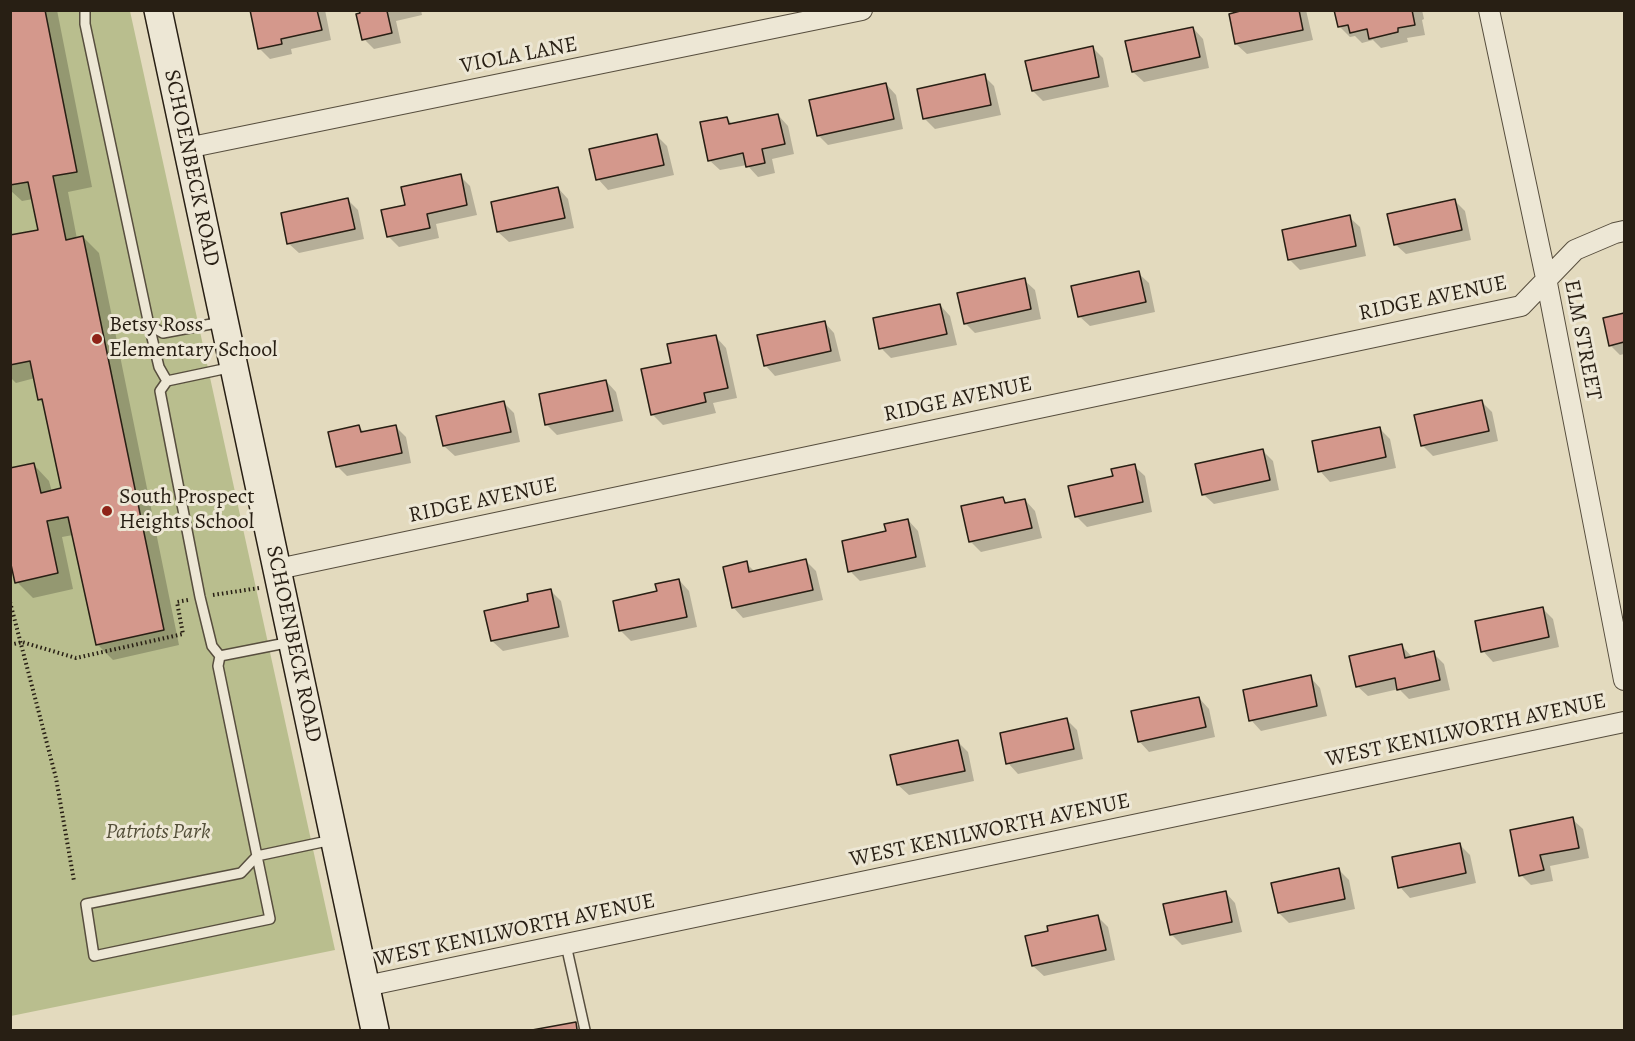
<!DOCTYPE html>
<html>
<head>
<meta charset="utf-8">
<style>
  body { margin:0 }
  #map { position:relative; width:1635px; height:1041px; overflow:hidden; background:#e3dabe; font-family:Alegreya,serif }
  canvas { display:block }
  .frame { position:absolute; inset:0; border:12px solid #281f14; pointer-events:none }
</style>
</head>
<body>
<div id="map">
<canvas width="1635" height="1041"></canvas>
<div class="frame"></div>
</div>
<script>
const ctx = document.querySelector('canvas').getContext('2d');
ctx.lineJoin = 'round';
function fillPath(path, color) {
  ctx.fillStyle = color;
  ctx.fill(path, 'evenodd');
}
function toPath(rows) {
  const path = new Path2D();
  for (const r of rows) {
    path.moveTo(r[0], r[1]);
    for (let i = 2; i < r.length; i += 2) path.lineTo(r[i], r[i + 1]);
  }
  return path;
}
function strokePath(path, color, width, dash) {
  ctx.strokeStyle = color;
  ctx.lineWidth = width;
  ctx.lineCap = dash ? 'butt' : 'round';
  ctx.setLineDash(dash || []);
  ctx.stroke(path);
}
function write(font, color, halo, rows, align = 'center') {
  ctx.font = font + ' Alegreya,serif';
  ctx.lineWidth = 6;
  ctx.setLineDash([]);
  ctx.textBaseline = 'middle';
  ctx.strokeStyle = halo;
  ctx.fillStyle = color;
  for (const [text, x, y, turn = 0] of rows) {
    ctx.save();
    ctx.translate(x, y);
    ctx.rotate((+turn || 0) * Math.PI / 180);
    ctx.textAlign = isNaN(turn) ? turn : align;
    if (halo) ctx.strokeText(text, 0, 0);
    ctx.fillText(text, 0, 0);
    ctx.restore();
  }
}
const green = toPath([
  [11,11,130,11,335,950,11,1016]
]);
const shadow = toPath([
  [10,10,57,10,92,187,68,192,77,239,83,237,99,253,179,645,113,660,97,644,73,535,62,537,73,589,33,598,17,582,34,465,49,481,52,492,62,490,45,405,39,399,35,378,16,383,10,377,10,237,40,231,33,199,22,201,10,190],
  [253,10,325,10,331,40,291,49,292,54,270,59,259,48],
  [361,10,421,10,422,15,396,21,401,43,374,49,364,39],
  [1252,10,1306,10,1313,40,1247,54,1236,44,1230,15],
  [1336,10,1422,10,1424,19,1422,20,1425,35,1407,38,1408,42,1381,48,1373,40,1362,43,1355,36,1350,37,1339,26],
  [1193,28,1203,39,1209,68,1144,82,1133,72],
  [1092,47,1103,58,1109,87,1043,101,1033,91],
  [984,76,994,86,1001,115,935,129,925,119,918,90],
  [886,84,896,95,903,129,828,145,818,135],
  [778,115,788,126,794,154,772,159,775,173,758,177,747,165,720,170,709,160,727,118,733,125],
  [657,136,667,146,674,175,608,190,598,179],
  [460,176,470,186,477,215,436,224,439,238,399,247,389,237,383,211,407,206],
  [558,188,568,199,574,228,509,242,498,232,492,203],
  [348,200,358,210,364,239,299,253,288,243],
  [1455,201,1465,211,1471,240,1406,254,1395,244],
  [1349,217,1360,227,1366,256,1300,270,1290,260,1284,231],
  [1138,273,1149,283,1155,312,1090,326,1079,316],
  [1024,280,1035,290,1041,319,975,333,965,323],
  [940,305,950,316,957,345,891,358,881,348],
  [1624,314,1624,354,1620,355,1610,345,1604,319],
  [824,322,834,333,841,361,775,376,765,365],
  [716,337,726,348,737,398,713,403,716,413,663,425,652,414],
  [606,381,616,392,623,421,557,435,547,425],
  [503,402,514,413,520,442,455,456,444,446],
  [1482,402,1492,412,1498,441,1433,456,1422,445],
  [395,426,406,437,411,463,347,476,337,466,359,427,365,433],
  [1379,428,1390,439,1396,468,1330,482,1320,471],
  [1263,451,1273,461,1279,490,1214,504,1203,494],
  [1134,466,1145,476,1152,512,1087,527,1076,516],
  [1003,499,1008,504,1025,500,1035,511,1042,538,981,552,971,542],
  [908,520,918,531,926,567,860,581,850,571,887,532],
  [806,561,816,571,823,600,743,618,733,607,746,563,755,572],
  [679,580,689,591,697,627,631,641,621,631,659,592],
  [550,590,561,601,569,637,503,651,492,641,530,602],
  [1542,608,1553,619,1559,647,1493,662,1483,651],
  [1402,646,1413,658,1433,653,1444,664,1450,690,1409,699,1399,689,1368,696,1357,686],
  [1310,677,1320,688,1327,716,1261,731,1251,720],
  [1199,698,1209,709,1215,737,1149,752,1139,741],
  [1067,720,1077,730,1083,759,1018,774,1008,763],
  [958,742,968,752,974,781,909,795,898,785],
  [1572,819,1583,829,1589,858,1550,866,1553,881,1531,885,1521,875],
  [1459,844,1470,855,1476,883,1410,898,1400,887],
  [1338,869,1349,880,1355,909,1289,923,1279,913],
  [1225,892,1235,903,1242,932,1182,945,1171,934],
  [1098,917,1108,927,1115,960,1044,976,1033,966,1050,932],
  [575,1023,582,1030,540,1030]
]);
const building = toPath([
  [10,10,45,10,77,172,53,176,66,240,83,236,164,630,96,645,68,517,47,521,58,573,15,583,10,560,10,468,34,463,41,493,61,488,42,399,38,400,30,361,10,365,10,235,38,230,28,182,10,185,10,10],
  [250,10,317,10,322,30,281,39,282,44,258,49,250,10],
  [359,10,389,10,387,11,392,33,362,40,356,14,360,13,359,10],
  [1244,10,1299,10,1303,30,1235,44,1229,14,1244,10],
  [1334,10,1412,10,1415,25,1398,28,1398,32,1369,39,1367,29,1350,33,1348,25,1338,27,1334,10],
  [1193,27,1200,57,1132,72,1125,41,1193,27],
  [1093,46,1099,77,1032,91,1025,61,1093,46],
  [985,74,991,105,923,119,917,89,985,74],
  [886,83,894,119,817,136,809,100,886,83],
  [778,114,785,144,762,149,765,163,746,167,743,153,708,161,700,122,727,117,729,124,778,114],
  [657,134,664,165,596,180,589,149,657,134],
  [461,174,467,205,427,214,430,228,387,237,381,210,405,205,401,187,461,174],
  [558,187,565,218,497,232,491,202,558,187],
  [348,198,355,229,287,244,281,213,348,198],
  [1455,199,1462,230,1394,245,1387,214,1455,199],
  [1350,215,1356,246,1288,260,1282,230,1350,215],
  [1139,271,1146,302,1078,317,1071,286,1139,271],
  [1025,278,1031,309,964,324,957,293,1025,278],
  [940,304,947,334,879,349,873,318,940,304],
  [1624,313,1624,342,1609,346,1603,318,1624,313],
  [825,321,831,351,764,366,757,335,825,321],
  [716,335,728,388,704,393,706,402,651,415,641,369,671,363,667,344,716,335],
  [606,380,613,411,545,425,539,394,606,380],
  [1482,400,1489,431,1421,446,1414,415,1482,400],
  [504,401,511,432,443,446,436,416,504,401],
  [359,425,361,432,396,425,402,453,336,467,328,432,359,425],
  [1380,427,1386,457,1318,472,1312,441,1380,427],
  [1263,449,1270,480,1202,495,1195,464,1263,449],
  [1135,464,1143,502,1075,517,1068,486,1113,476,1111,469,1135,464],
  [1003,497,1005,503,1025,499,1032,528,969,542,961,506,1003,497],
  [908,519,916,557,848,572,842,541,886,531,884,524,908,519],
  [806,559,813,590,732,608,723,567,747,561,749,572,806,559],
  [679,579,687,617,619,631,613,601,657,591,655,584,679,579],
  [551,589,559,627,491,641,484,611,528,601,527,594,551,589],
  [1543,607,1549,637,1481,652,1475,621,1543,607],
  [1402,644,1405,658,1434,651,1440,680,1397,690,1395,678,1356,687,1349,656,1402,644],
  [1311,675,1317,706,1249,721,1243,690,1311,675],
  [1199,697,1206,727,1138,742,1131,711,1199,697],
  [1067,718,1074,749,1006,764,1000,733,1067,718],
  [958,740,965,771,897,785,890,755,958,740],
  [1573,817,1579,848,1540,855,1544,870,1519,876,1510,830,1573,817],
  [1460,843,1466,873,1398,888,1392,857,1460,843],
  [1339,868,1345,899,1278,913,1271,883,1339,868],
  [1226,891,1232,922,1170,935,1163,904,1226,891],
  [1098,915,1106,950,1032,966,1025,936,1048,931,1047,926,1098,915],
  [576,1022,577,1030,532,1030,576,1022]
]);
const path = toPath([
  [213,595,259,588],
  [10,602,56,778,74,881],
  [10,645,22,642,76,658,183,634,177,602,188,600]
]);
const lane = toPath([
  [85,10,85,24,149,325,163,333,222,322],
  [149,325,159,367,167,381],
  [233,367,167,381,160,391,200,597,212,646,220,656,291,642],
  [220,656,218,666,257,856,332,840],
  [257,856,270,919,94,956,86,904,241,873,257,856],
  [566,945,585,1030]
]);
const street = toPath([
  [1489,10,1546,278,1624,680],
  [187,148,862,10],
  [278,569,1521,306,1575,250,1615,233,1624,231],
  [366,986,1624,722]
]);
const secondary = toPath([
  [158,10,375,1030]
]);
const markers = [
  [97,339,6,"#8f2418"],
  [107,511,6,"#8f2418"]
];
const streetNames = [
  ["VIOLA LANE",519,56,-11],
  ["SCHOENBECK ROAD",191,168,78],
  ["RIDGE AVENUE",1433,299,-12],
  ["ELM STREET",1582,340,79],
  ["RIDGE AVENUE",958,400,-12],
  ["RIDGE AVENUE",483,501,-12],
  ["SCHOENBECK ROAD",293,644,78],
  ["WEST KENILWORTH AVENUE",1466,731,-12],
  ["WEST KENILWORTH AVENUE",990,831,-12],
  ["WEST KENILWORTH AVENUE",515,931,-12]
];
const poiNames = [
  ["Betsy Ross",109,326],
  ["Elementary School",109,351],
  ["South Prospect",119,498],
  ["Heights School",119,523]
];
const parkNames = [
  ["Patriots Park",158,833]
];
fillPath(green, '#b9be8e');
fillPath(shadow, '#0003');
fillPath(building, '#d4988c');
strokePath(building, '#281f14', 1.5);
strokePath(lane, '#574e3e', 12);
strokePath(street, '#574e3e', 22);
strokePath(secondary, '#281f14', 30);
strokePath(path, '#281f14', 4, [1.5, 3]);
strokePath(lane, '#ede7d5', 9);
strokePath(street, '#ede7d5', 20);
strokePath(secondary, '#ede7d5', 27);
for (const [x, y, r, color] of markers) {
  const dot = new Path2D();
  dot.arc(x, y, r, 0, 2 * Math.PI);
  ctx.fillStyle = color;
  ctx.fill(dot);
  strokePath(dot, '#ede7d5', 2);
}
write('22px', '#281f14', '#ede7d5', streetNames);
write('22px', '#281f14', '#ede7d5', poiNames, 'left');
write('italic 22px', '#544f39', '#ede7d5', parkNames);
</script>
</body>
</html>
